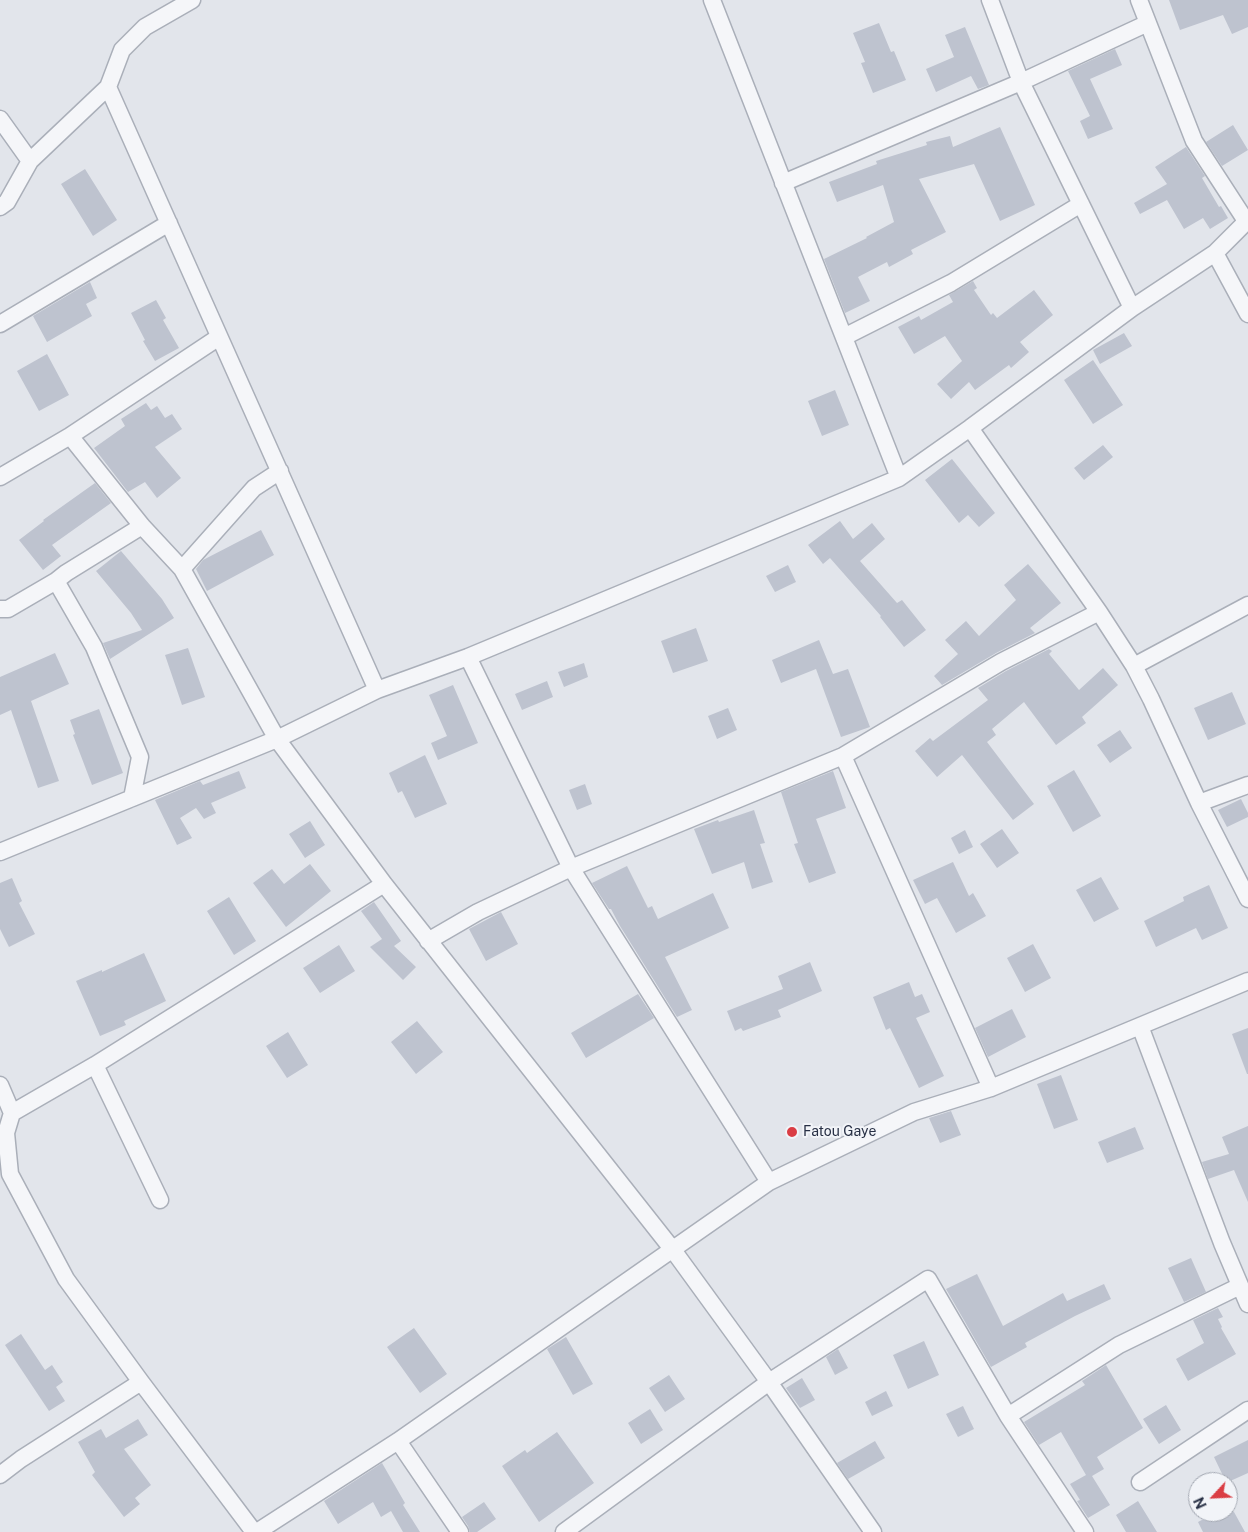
<!DOCTYPE html>
<html>
<head>
<meta charset="utf-8">
<style>
  body { margin:0 }
  #map { position:relative; width:1248px; height:1532px; overflow:hidden; background:#e2e5eb; font-family:"Public Sans",sans-serif }
  canvas { display:block }
  .north { position:absolute; left:1188px; top:1472px; width:50px; height:50px; box-sizing:border-box; background:#f2f4f8; border:1px solid #a1a6b0; border-radius:50%; rotate:245deg; font-size:14px; font-weight:700; line-height:20px; text-align:center; color:#283045 }
  .north::after { content:''; display:block; margin:auto; width:18px; height:22px; background:#da3d44; clip-path:polygon(50% 0,100% 100%,50% 72%,0 100%) }
</style>
</head>
<body>
<div id="map">
<canvas width="1248" height="1532"></canvas>
<div class="north">N</div>
</div>
<script>
const ctx = document.querySelector('canvas').getContext('2d');
ctx.lineJoin = 'round';
function fillPath(path, color) {
  ctx.fillStyle = color;
  ctx.fill(path, 'evenodd');
}
function toPath(rows) {
  const path = new Path2D();
  for (const r of rows) {
    path.moveTo(r[0], r[1]);
    for (let i = 2; i < r.length; i += 2) path.lineTo(r[i], r[i + 1]);
  }
  return path;
}
function strokePath(path, color, width, dash) {
  ctx.strokeStyle = color;
  ctx.lineWidth = width;
  ctx.lineCap = dash ? 'butt' : 'round';
  ctx.setLineDash(dash || []);
  ctx.stroke(path);
}
function write(font, color, halo, rows, align = 'center') {
  ctx.font = font + ' "Public Sans",sans-serif';
  ctx.lineWidth = 4;
  ctx.setLineDash([]);
  ctx.textBaseline = 'middle';
  ctx.strokeStyle = halo;
  ctx.fillStyle = color;
  for (const [text, x, y, turn = 0] of rows) {
    ctx.save();
    ctx.translate(x, y);
    ctx.rotate((+turn || 0) * Math.PI / 180);
    ctx.textAlign = isNaN(turn) ? turn : align;
    if (halo) ctx.strokeText(text, 0, 0);
    ctx.fillText(text, 0, 0);
    ctx.restore();
  }
}
const building = toPath([
  [1169,0,1248,0,1248,27,1232,34,1223,15,1180,30],
  [879,23,891,52,894,51,906,80,873,93,861,63,865,62,853,33],
  [965,27,989,85,978,89,971,76,936,92,926,69,954,57,945,35],
  [1115,49,1122,65,1090,79,1113,129,1088,139,1080,121,1090,116,1068,71],
  [1233,125,1248,150,1222,166,1206,142],
  [1000,127,1035,205,1000,221,974,164,919,179,946,232,911,250,913,254,889,267,887,262,858,277,870,301,845,313,824,259,867,238,866,237,894,222,883,185,837,202,829,182,877,164,876,161,927,145,926,142,950,136,953,147],
  [1186,147,1205,176,1202,178,1219,207,1221,206,1228,218,1210,229,1203,218,1184,229,1167,200,1140,214,1134,203,1167,184,1155,167],
  [85,169,117,220,93,236,61,184],
  [973,281,977,288,974,290,991,315,993,313,997,318,1034,290,1053,315,1020,342,1029,352,1011,368,1009,365,975,390,969,382,951,399,937,384,962,361,945,336,914,354,898,327,919,316,921,320,953,302,949,295],
  [90,282,97,298,86,304,92,316,47,342,33,316],
  [156,300,166,318,163,320,179,348,155,361,143,341,145,340,131,313],
  [1124,333,1132,346,1100,364,1093,350],
  [47,354,69,395,39,411,17,371],
  [1093,360,1123,405,1093,424,1064,380],
  [835,390,849,425,822,436,808,401],
  [146,403,151,410,157,406,165,418,172,414,182,429,155,447,181,478,157,498,145,482,128,492,94,448,125,426,121,419],
  [1103,445,1113,457,1084,480,1074,468],
  [952,459,995,513,979,527,968,515,959,523,925,480],
  [95,483,111,503,52,545,61,556,43,570,19,540,44,521,43,520],
  [840,521,853,539,872,523,885,539,860,561,897,603,902,600,926,630,904,647,880,617,881,616,830,558,823,564,808,545],
  [261,530,274,555,207,591,196,569,203,560],
  [121,551,162,599,174,618,110,659,103,643,142,630,131,613,96,571],
  [1028,564,1061,603,1030,628,1035,633,996,653,942,685,934,676,958,654,945,640,966,621,979,636,1016,600,1004,585],
  [788,565,796,582,775,592,766,576],
  [696,628,708,661,673,673,661,641],
  [819,640,833,674,848,669,870,727,841,737,816,669,781,683,772,660],
  [188,648,205,697,182,705,165,655],
  [1049,649,1052,651,1049,654,1079,690,1103,668,1118,685,1082,717,1086,723,1056,745,1024,702,992,729,996,735,987,742,1034,804,1013,820,962,755,937,777,915,751,930,738,933,741,988,700,978,688,1006,671],
  [55,653,69,684,31,701,59,781,38,788,11,710,0,715,0,677],
  [584,663,588,677,564,687,558,672],
  [547,681,553,697,522,710,515,694],
  [453,685,478,743,438,760,431,743,447,736,429,695],
  [1232,692,1246,724,1208,740,1194,708],
  [728,708,737,730,717,739,708,716],
  [99,709,123,773,92,785,73,735,75,734,70,720],
  [1120,730,1132,748,1110,763,1097,745],
  [425,755,447,804,415,818,402,791,398,793,389,773],
  [1074,770,1101,816,1073,832,1047,786],
  [239,771,246,788,211,803,216,813,204,819,196,808,180,818,192,838,177,845,155,800,200,781,203,785],
  [833,771,846,808,816,819,836,873,809,883,794,844,798,843,781,792],
  [585,784,592,804,577,810,569,790],
  [1241,799,1248,813,1248,817,1227,827,1218,810],
  [754,810,765,843,760,844,773,882,752,889,744,862,712,874,694,829,718,820,719,822],
  [310,821,325,845,305,858,289,834],
  [1002,829,1019,853,997,868,980,844],
  [965,830,973,847,959,854,951,838],
  [953,862,969,896,973,893,986,916,956,933,937,898,925,904,913,880],
  [310,864,331,891,286,927,253,883,272,869,284,884],
  [627,866,648,908,652,906,658,919,713,893,729,928,665,957,692,1010,677,1017,620,926,611,909,609,909,592,883],
  [1101,877,1119,909,1094,922,1076,890],
  [12,878,22,901,19,903,35,934,9,947,0,929,0,883],
  [1209,885,1228,928,1202,940,1196,928,1156,947,1144,921,1184,901,1183,897],
  [229,897,256,941,234,955,207,911],
  [374,902,401,941,394,946,416,967,403,980,370,947,382,939,361,911],
  [501,912,518,944,486,961,469,929],
  [1033,944,1051,978,1025,992,1007,958],
  [339,945,355,971,320,993,303,968],
  [144,953,166,1001,124,1021,126,1025,100,1036,76,981,102,970,102,972],
  [810,962,822,991,778,1010,781,1017,743,1031,741,1028,735,1031,727,1011,783,989,778,976],
  [909,982,915,997,922,994,930,1012,916,1018,944,1076,919,1088,890,1028,886,1030,873,997],
  [638,994,654,1018,586,1058,571,1033],
  [1012,1009,1026,1037,988,1057,975,1028],
  [417,1021,443,1052,416,1074,391,1042],
  [1248,1028,1248,1074,1247,1074,1232,1034],
  [288,1032,308,1065,287,1078,266,1046],
  [1061,1075,1078,1120,1054,1129,1037,1084],
  [951,1111,961,1135,940,1143,929,1118],
  [1248,1126,1248,1202,1234,1170,1208,1179,1202,1162,1229,1154,1222,1137],
  [1135,1127,1144,1149,1107,1163,1098,1142],
  [1191,1258,1206,1292,1184,1302,1168,1268],
  [977,1274,1003,1326,1063,1293,1067,1301,1104,1284,1111,1299,1075,1316,1025,1343,1027,1347,991,1367,946,1289],
  [1218,1308,1223,1317,1218,1319,1222,1327,1221,1328,1236,1354,1188,1381,1176,1359,1204,1343,1193,1320],
  [414,1328,447,1374,420,1393,387,1347],
  [21,1334,45,1370,52,1365,63,1382,56,1387,65,1401,49,1411,5,1345],
  [566,1337,593,1384,573,1395,547,1349],
  [924,1341,939,1375,908,1389,893,1355],
  [838,1349,848,1368,835,1375,826,1357],
  [1106,1365,1143,1428,1097,1457,1104,1469,1092,1476,1110,1505,1088,1518,1077,1501,1080,1500,1070,1484,1086,1475,1061,1432,1039,1445,1024,1422,1085,1385,1082,1381],
  [669,1375,685,1399,665,1412,649,1388],
  [802,1378,815,1400,800,1408,786,1388],
  [886,1391,893,1406,872,1416,865,1402],
  [1166,1405,1181,1430,1159,1444,1143,1419],
  [963,1406,974,1429,958,1437,946,1414],
  [650,1409,663,1430,641,1444,628,1423],
  [138,1419,148,1435,124,1449,151,1485,135,1498,140,1504,124,1517,92,1475,95,1472,78,1442,101,1429,106,1438],
  [557,1432,594,1483,539,1522,502,1466,525,1450,527,1453],
  [1248,1440,1248,1473,1228,1482,1226,1482,1214,1457],
  [875,1441,885,1458,848,1479,837,1463],
  [382,1463,405,1503,403,1505,420,1532,403,1532,391,1511,381,1517,373,1502,338,1524,324,1501],
  [1138,1501,1157,1532,1126,1532,1116,1515],
  [484,1502,496,1519,477,1532,470,1532,468,1526,462,1517],
  [1217,1512,1234,1512,1245,1532,1203,1532,1198,1522]
]);
const minor = toPath([
  [712,0,899,478],
  [990,0,1021,82,1132,308],
  [1139,0,1194,141,1246,221],
  [108,87,377,690],
  [0,119,30,161],
  [783,183,1021,82,1148,23],
  [0,207,7,202,30,161,108,87,122,50,145,27,192,0],
  [1215,253,1248,314],
  [0,324,169,223],
  [844,337,951,283,1081,204],
  [970,428,1099,612,1134,666,1151,699,1199,803,1248,899],
  [70,436,142,526,182,569,277,739,384,884,673,1250,769,1382,873,1532],
  [0,477,70,436,219,337],
  [182,569,254,488,280,471],
  [56,581,94,647,140,757,132,798],
  [0,609,8,609,56,581,66,573,142,526],
  [468,657,571,868,769,1182],
  [1134,666,1248,605],
  [843,756,991,1088],
  [1199,803,1248,785],
  [0,852,277,739,377,690,468,657,899,478,970,428,1132,308,1215,253,1248,220],
  [428,941,478,912,571,868,843,756,1001,662,1099,612],
  [1140,1026,1222,1243,1248,1304],
  [95,1065,160,1200],
  [0,1085,12,1113,6,1133,10,1174,66,1279,141,1382,254,1532],
  [12,1113,95,1065,384,884],
  [1008,1416,1119,1345,1240,1286],
  [398,1441,460,1532],
  [0,1475,21,1459,141,1382],
  [1140,1482,1248,1410],
  [257,1532,398,1441,769,1182,914,1112,991,1088,1248,981],
  [564,1532,769,1382,928,1279,1008,1416,1085,1532]
]);
const markers = [
  [792,1132,6,"#da3d44"]
];
const poiNames = [
  ["Fatou Gaye",803,1132]
];
fillPath(building, '#bec3cf');
strokePath(minor, '#aaafb9', 19);
strokePath(minor, '#f5f6f9', 16);
for (const [x, y, r, color] of markers) {
  const dot = new Path2D();
  dot.arc(x, y, r, 0, 2 * Math.PI);
  ctx.fillStyle = color;
  ctx.fill(dot);
  strokePath(dot, '#f2f4f8', 2);
}
write('14px', '#283045', '#f2f4f8', poiNames, 'left');
</script>
</body>
</html>
